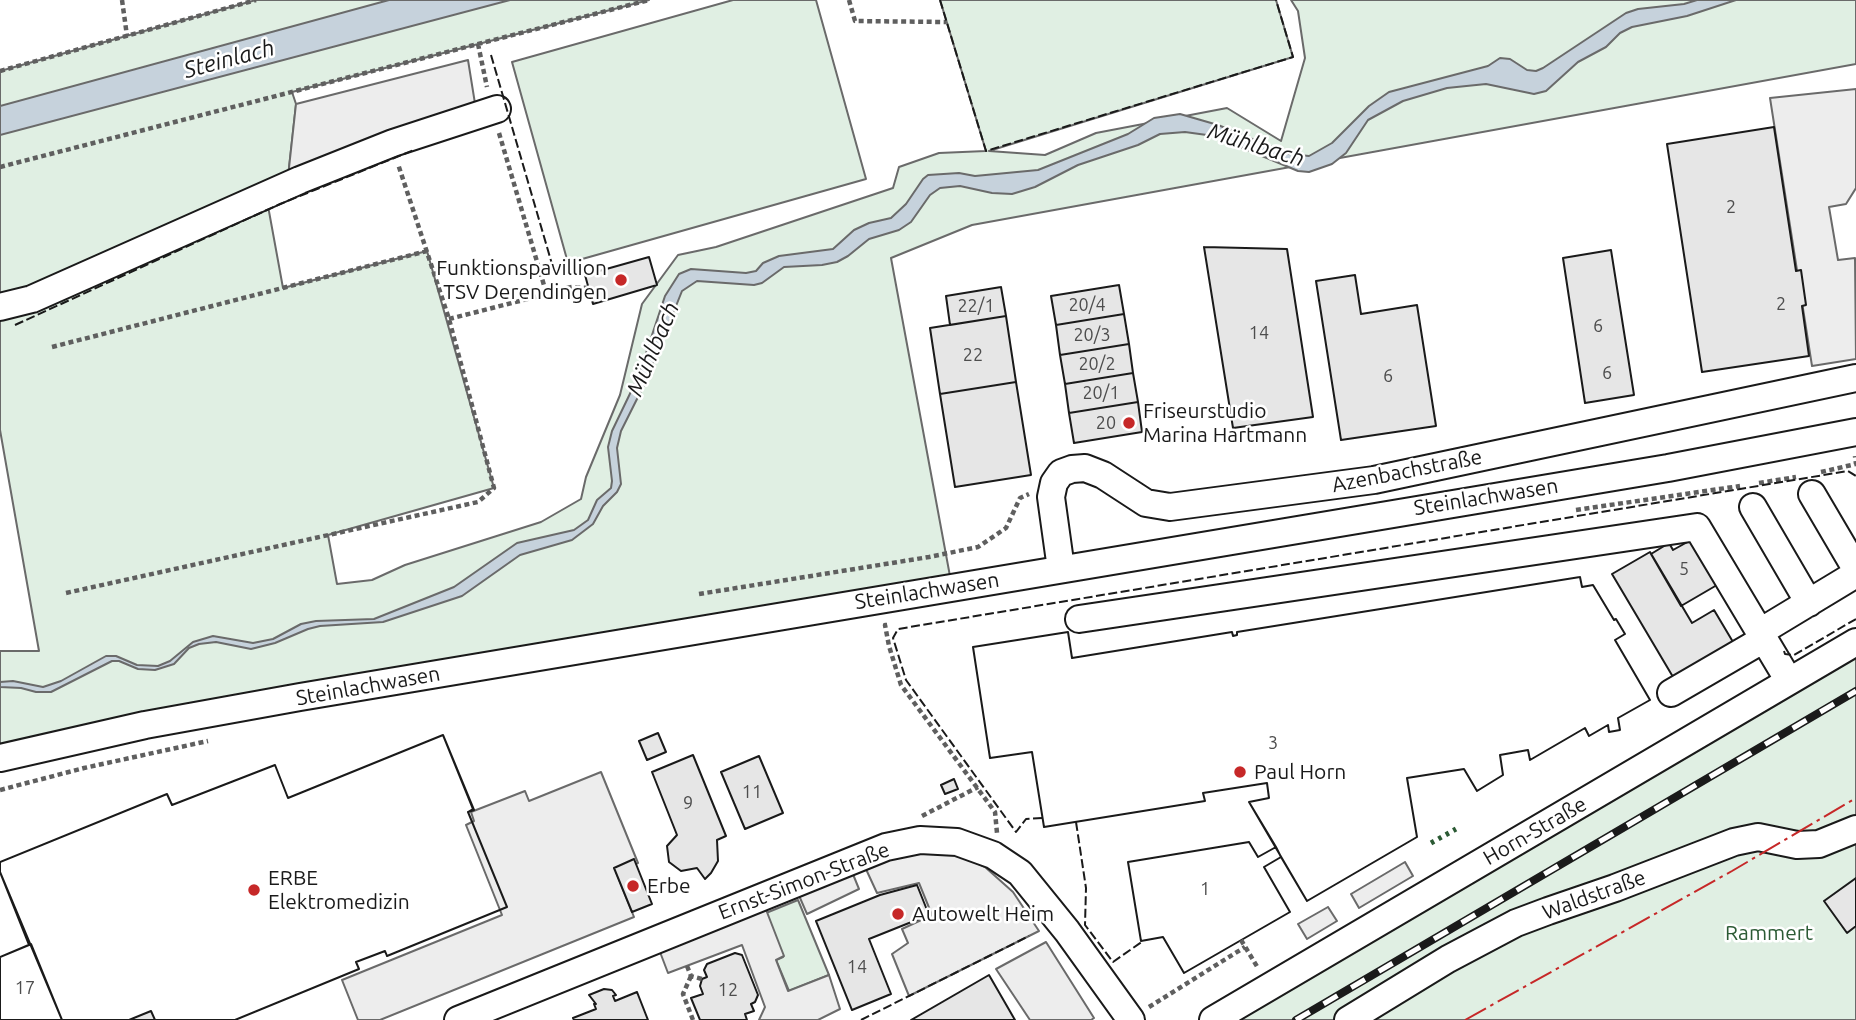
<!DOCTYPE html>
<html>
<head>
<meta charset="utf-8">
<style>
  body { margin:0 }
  canvas { display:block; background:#fff }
</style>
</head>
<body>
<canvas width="1856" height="1020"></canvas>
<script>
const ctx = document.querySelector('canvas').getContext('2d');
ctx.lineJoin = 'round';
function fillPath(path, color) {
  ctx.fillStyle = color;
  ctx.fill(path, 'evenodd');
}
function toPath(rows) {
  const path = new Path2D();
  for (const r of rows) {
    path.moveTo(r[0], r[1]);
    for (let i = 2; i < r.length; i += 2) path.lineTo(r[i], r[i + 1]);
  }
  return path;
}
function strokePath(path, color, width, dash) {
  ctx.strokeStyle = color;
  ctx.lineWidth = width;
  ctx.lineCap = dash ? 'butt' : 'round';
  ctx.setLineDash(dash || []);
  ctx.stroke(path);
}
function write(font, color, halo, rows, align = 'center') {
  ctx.font = font + ' Ubuntu,sans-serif';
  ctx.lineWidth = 5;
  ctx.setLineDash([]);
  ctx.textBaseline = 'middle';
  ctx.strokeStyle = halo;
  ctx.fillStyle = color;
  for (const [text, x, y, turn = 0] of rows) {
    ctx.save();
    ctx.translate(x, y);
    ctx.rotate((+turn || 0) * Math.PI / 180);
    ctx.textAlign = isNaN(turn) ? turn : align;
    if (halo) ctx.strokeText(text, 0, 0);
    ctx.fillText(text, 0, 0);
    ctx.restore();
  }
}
const green = toPath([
  [256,0,649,0,292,92,296,104,287,186,266,195,283,288,427,251,494,488,328,535,337,584,372,580,405,565,541,522,581,499,586,477,620,395,642,304,678,255,716,247,893,188,899,167,939,153,986,151,940,0,1276,0,1293,57,989,151,1045,155,1096,133,1227,108,1281,141,1305,58,1298,11,1291,0,1856,0,1856,64,972,225,891,258,952,587,0,758,0,651,39,651,0,430,0,71,256,0],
  [733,0,816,0,866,179,568,263,512,62,733,0],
  [1856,642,1856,1020,1214,1020,1856,642],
  [798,900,829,975,789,991,776,960,783,957,766,913,798,900]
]);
const parking = toPath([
  [468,60,477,116,287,186,296,104,468,60],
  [1856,89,1856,188,1846,204,1829,207,1838,260,1855,258,1856,359,1812,366,1770,98,1856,89],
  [601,772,638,863,616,872,634,917,380,1020,358,1020,342,980,502,915,466,825,474,821,471,812,525,791,529,801,601,772],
  [923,852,955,853,985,867,1013,892,1039,931,909,996,892,954,908,943,902,929,932,915,919,883,877,893,865,867,896,855,923,852],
  [848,862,859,889,807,914,794,884,848,862],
  [1405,862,1413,876,1359,908,1351,894,1405,862],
  [765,907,784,956,776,960,788,991,829,975,840,1009,818,1020,759,1020,765,1007,742,945,668,973,660,952,765,907],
  [1328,907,1337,921,1307,939,1298,924,1328,907],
  [1046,942,1094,1018,1091,1020,1030,1020,996,969,1046,942]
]);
const water = toPath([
  [389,0,510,0,0,135,0,106,389,0],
  [1697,0,1736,0,1687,16,1632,27,1620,33,1606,47,1578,62,1546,91,1534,94,1486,84,1447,88,1403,101,1368,120,1346,153,1332,164,1309,172,1298,171,1214,136,1185,132,1160,134,1138,145,1078,165,1035,187,1012,194,992,193,960,186,940,188,930,195,911,222,899,230,869,239,848,256,837,262,822,265,784,267,762,283,754,285,697,281,682,291,646,381,621,431,617,448,621,484,617,492,603,506,593,524,572,540,520,555,462,596,383,622,320,626,308,629,275,643,251,649,216,642,199,644,189,648,174,664,155,670,138,669,119,661,112,661,51,692,36,692,21,688,0,687,0,682,13,681,43,687,61,681,106,656,116,656,137,665,158,666,170,661,193,642,213,636,253,643,273,639,301,624,316,621,374,619,454,587,517,543,574,530,588,520,597,500,611,488,612,481,608,447,612,431,638,377,665,296,679,274,691,269,746,273,756,271,763,263,779,256,833,249,854,230,869,223,891,218,906,204,923,179,928,175,959,173,975,176,1038,170,1128,134,1154,118,1180,114,1218,125,1289,154,1309,156,1332,143,1369,106,1389,92,1488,66,1500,58,1510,59,1527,70,1536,71,1543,68,1626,13,1638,9,1684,4,1697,0]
]);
const building = toPath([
  [1774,127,1796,271,1801,270,1806,305,1802,306,1809,356,1702,372,1667,144,1774,127],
  [1204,247,1287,249,1313,417,1233,428,1204,247],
  [1611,250,1634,395,1585,403,1563,258,1611,250],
  [649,257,657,285,593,304,585,275,649,257],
  [1355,275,1361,314,1417,305,1436,426,1341,440,1316,281,1355,275],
  [1119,285,1124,314,1056,325,1051,296,1119,285],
  [1001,287,1006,316,950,325,946,296,1001,287],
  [1124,314,1129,344,1060,355,1056,325,1124,314],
  [1006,316,1016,382,940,394,930,328,1006,316],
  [1129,344,1133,373,1065,384,1060,355,1129,344],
  [1133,373,1138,402,1069,413,1065,384,1133,373],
  [1016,382,1031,475,955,487,940,394,1016,382],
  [1138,402,1142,432,1074,443,1069,413,1138,402],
  [1691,540,1717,585,1681,606,1651,554,1669,543,1673,550,1691,540],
  [1650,552,1692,623,1714,610,1736,647,1676,682,1612,574,1650,552],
  [1580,577,1582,587,1593,585,1614,620,1616,619,1625,634,1615,640,1650,700,1618,718,1620,730,1609,732,1608,725,1589,736,1585,728,1530,760,1528,750,1500,755,1503,775,1477,791,1464,769,1407,778,1417,837,1307,901,1249,802,1269,798,1267,783,1203,793,1205,801,1044,827,1032,752,990,758,973,647,1068,632,1072,658,1232,632,1233,636,1237,635,1237,632,1580,577],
  [1580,577,1582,587,1593,585,1614,620,1616,619,1625,634,1615,640,1650,700,1618,718,1620,730,1609,732,1608,725,1589,736,1585,728,1530,760,1528,750,1500,755,1503,775,1477,791,1464,769,1407,778,1417,837,1307,901,1281,857,1264,867,1290,912,1184,973,1163,937,1141,941,1128,862,1249,842,1258,857,1276,847,1249,802,1269,798,1267,783,1203,793,1205,801,1044,827,1032,752,990,758,973,647,1068,632,1072,658,1232,632,1233,636,1237,635,1237,632,1580,577],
  [658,733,666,752,647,760,639,741,658,733],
  [443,735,474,810,468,812,507,907,387,956,385,951,356,962,359,969,235,1020,155,1020,151,1011,129,1020,62,1020,0,872,0,862,167,794,172,805,275,765,288,798,443,735],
  [443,735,473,809,468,812,507,907,387,956,385,951,356,962,359,969,235,1020,0,1020,0,957,29,945,0,872,0,862,167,794,172,805,275,765,288,798,443,735],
  [693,755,726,836,717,840,718,861,711,873,705,879,697,868,681,871,669,862,667,846,677,835,652,772,693,755],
  [759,756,783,813,745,829,721,772,759,756],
  [954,779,958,789,945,794,941,785,954,779],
  [1249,842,1258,857,1276,847,1281,857,1264,867,1290,912,1184,973,1163,937,1141,941,1128,862,1249,842],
  [634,859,652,904,632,912,614,868,634,859],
  [1856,878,1856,926,1847,933,1824,901,1856,878],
  [917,885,929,915,869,939,891,994,852,1010,816,921,880,895,917,885],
  [31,944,62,1020,0,1020,0,957,31,944],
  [735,953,742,955,758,995,755,1002,751,1004,754,1011,745,1014,747,1020,700,1020,691,998,703,994,700,986,702,979,707,977,704,970,707,964,735,953],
  [989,975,1015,1020,911,1020,989,975],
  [604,989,612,990,616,995,613,996,615,1001,637,992,648,1020,574,1020,573,1018,596,1009,594,1004,596,1004,589,995,604,989]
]);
const path = toPath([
  [122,0,127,36],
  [849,0,855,21,946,22],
  [478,44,487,87],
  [0,71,256,0],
  [499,133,546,292,572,287,589,288],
  [0,167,649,0],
  [449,319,547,294],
  [52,347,427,251],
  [1821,472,1856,464,1855,456],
  [1759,483,1796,477],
  [1576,510,1740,486],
  [66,593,478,502,494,488,449,319,398,164],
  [699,594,929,557,978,547,1006,528,1020,498,1029,494],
  [887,625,885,625,889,646,901,685,995,812,997,833],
  [0,790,84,768,208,741],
  [922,816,978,787],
  [1241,940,1258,968],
  [687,966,691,976,702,979],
  [691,976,683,994,693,1020],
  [1149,1007,1245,947]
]);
const minor = toPath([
  [0,307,32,299,300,180,393,143,497,109],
  [1812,494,1856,569],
  [1753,507,1809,603],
  [1061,569,1051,497,1054,483,1061,473,1072,469,1085,468,1103,475,1146,503,1170,507,1374,480,1856,378],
  [1079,619,1697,527,1789,681],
  [1760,632,1856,574],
  [1671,693,1764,639],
  [0,758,145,725,300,697,1668,468,1856,432],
  [458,1020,886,847,920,840,957,842,993,855,1020,873,1067,931,1131,1020],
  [1213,1020,1856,642],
  [1348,1020,1448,959,1516,923,1548,911,1615,888,1734,842,1758,837,1797,845,1819,844,1856,829]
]);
const rail = toPath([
  [1296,1020,1856,691]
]);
const hedge = toPath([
  [1431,843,1456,829]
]);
const fence = toPath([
  [940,0,986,151,1293,57,1276,0],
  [491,55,554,271],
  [15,325,280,204,414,150],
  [1784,651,1785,654,1794,655,1856,619],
  [1042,818,1026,819,1016,832,906,680,893,638,898,629,1848,471,1856,476],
  [1076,822,1086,888,1085,925,1113,962,1143,941],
  [861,1020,1029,936]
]);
const power = toPath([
  [1465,1020,1732,871,1856,798]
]);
const markers = [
  [621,280,7,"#c62828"],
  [1129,423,7,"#c62828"],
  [1240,772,7,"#c62828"],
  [633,886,7,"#c62828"],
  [254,890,7,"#c62828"],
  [898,914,7,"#c62828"]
];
const numberNames = [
  ["2",1731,207],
  ["2",1781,304],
  ["20/4",1087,305],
  ["22/1",976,306],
  ["6",1598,326],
  ["14",1259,333],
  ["20/3",1092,335],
  ["22",973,355],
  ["20/2",1097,364],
  ["6",1607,373],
  ["6",1388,376],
  ["20/1",1101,393],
  ["20",1106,423],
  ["5",1684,569],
  ["3",1273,743],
  ["11",752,792],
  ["9",688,803],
  ["1",1205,889],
  ["14",857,967],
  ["17",25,988],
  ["12",728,990]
];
const poiNames = [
  ["Funktionspavillion",607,268,"right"],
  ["TSV Derendingen",607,292,"right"],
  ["Friseurstudio",1143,411],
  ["Marina Hartmann",1143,435],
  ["Paul Horn",1254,772],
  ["ERBE",268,878],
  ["Elektromedizin",268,902],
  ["Erbe",647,886],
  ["Autowelt Heim",912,914]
];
const streetNames = [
  ["Azenbachstraße",1407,471,-11],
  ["Steinlachwasen",1486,497,-9],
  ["Steinlachwasen",927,591,-9],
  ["Steinlachwasen",368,686,-10],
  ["Horn-Straße",1535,831,-30],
  ["Ernst-Simon-Straße",804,881,-21],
  ["Waldstraße",1594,895,-20]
];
const parkNames = [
  ["Rammert",1769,933]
];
const waterNames = [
  ["Steinlach",229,59,-15],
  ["Mühlbach",1256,145,17],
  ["Mühlbach",653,349,-67]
];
fillPath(green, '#e0efe3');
strokePath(green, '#6a6a6a', 2);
fillPath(parking, '#ededed');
strokePath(parking, '#6a6a6a', 2);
fillPath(water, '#c6d2dc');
strokePath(water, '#6a6a6a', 2);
fillPath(building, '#e6e6e6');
strokePath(building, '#1a1a1a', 2);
strokePath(minor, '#1a1a1a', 30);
strokePath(path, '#5f5f5f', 4.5, [5, 3.5]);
strokePath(minor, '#fff', 26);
strokePath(rail, '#1a1a1a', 8);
strokePath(rail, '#fff', 5, [16]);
strokePath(hedge, '#2b5a34', 5, [3.5, 5]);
strokePath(fence, '#1a1a1a', 2, [9, 3.5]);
strokePath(power, '#c62828', 2, [24, 5, 3.5, 5]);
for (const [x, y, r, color] of markers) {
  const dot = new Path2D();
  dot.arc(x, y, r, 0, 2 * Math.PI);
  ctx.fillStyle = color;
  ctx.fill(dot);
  strokePath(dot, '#fff', 2.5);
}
write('18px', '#4d4d4d', null, numberNames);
write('21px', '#1a1a1a', '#fff', poiNames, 'left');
write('21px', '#1a1a1a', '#fff', streetNames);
write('21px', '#2b5a34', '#fff', parkNames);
write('italic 23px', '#1a1a1a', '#fff', waterNames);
</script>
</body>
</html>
